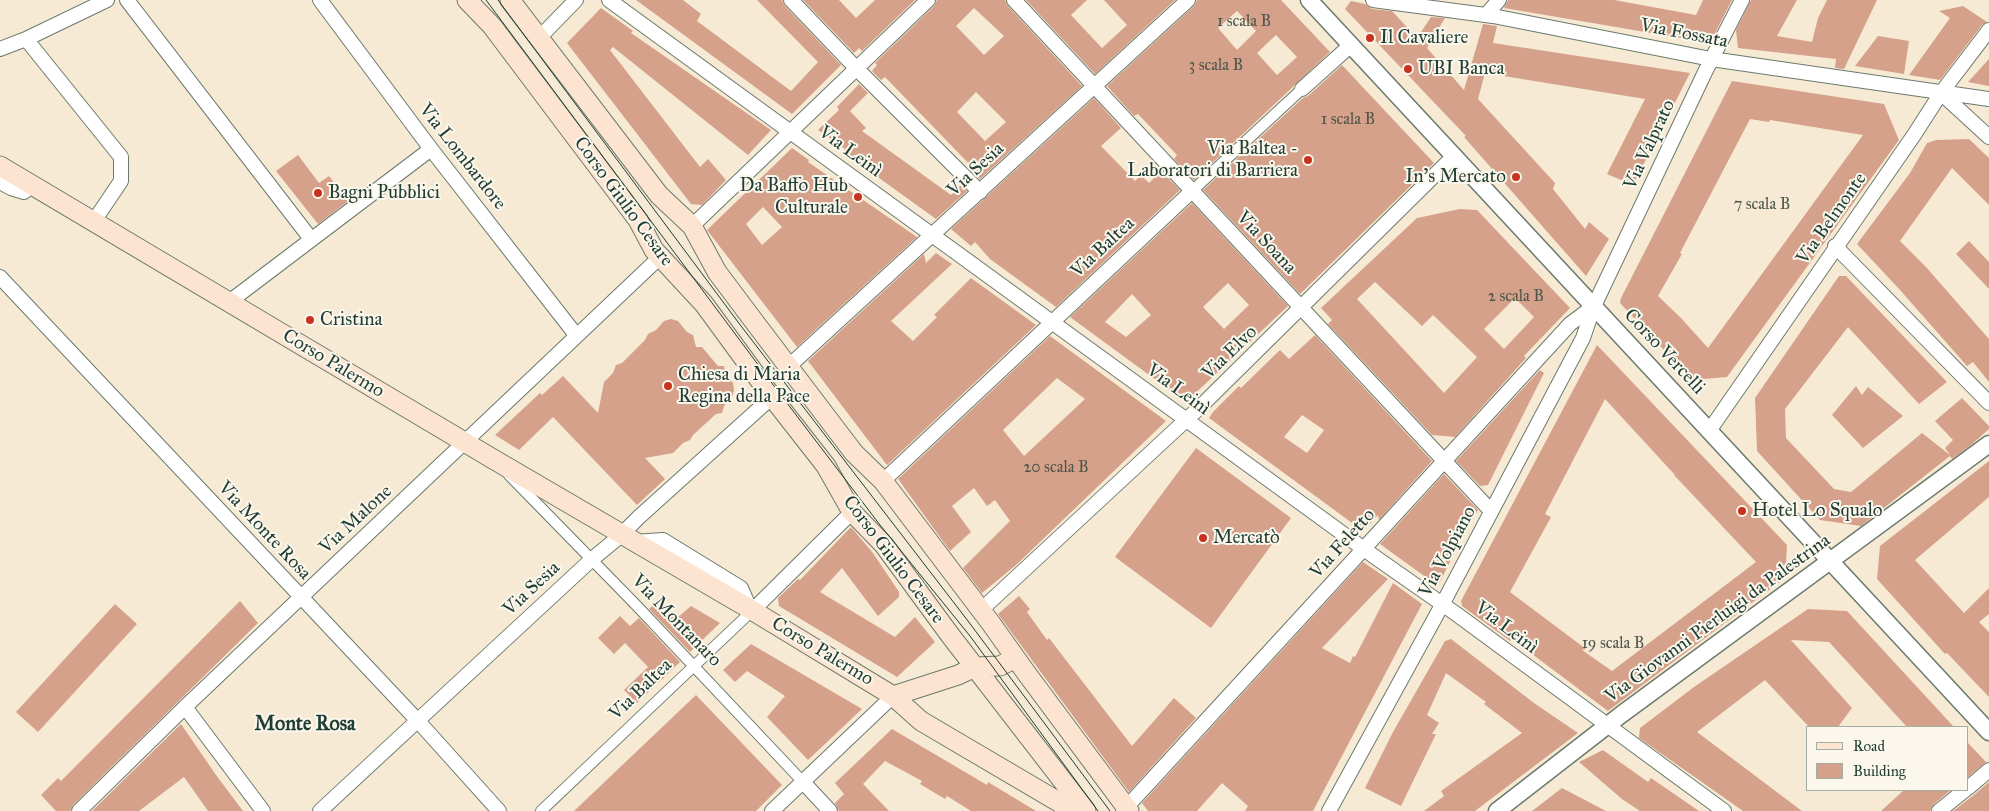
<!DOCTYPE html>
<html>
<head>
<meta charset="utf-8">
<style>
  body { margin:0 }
  #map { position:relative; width:1989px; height:811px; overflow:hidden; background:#f7ead5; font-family:"IM FELL Great Primer",serif }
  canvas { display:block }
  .legend { position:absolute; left:1806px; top:726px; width:162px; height:65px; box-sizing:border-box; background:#fbf7ec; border:1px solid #a3ada2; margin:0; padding:6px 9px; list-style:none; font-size:15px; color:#1f3d34 }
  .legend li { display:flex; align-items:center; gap:10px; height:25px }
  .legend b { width:25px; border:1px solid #a3ada2 }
</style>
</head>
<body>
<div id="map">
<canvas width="1989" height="811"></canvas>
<ul class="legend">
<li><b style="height:6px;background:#fde4d1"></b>Road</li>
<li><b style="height:14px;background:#d6a18a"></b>Building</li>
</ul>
</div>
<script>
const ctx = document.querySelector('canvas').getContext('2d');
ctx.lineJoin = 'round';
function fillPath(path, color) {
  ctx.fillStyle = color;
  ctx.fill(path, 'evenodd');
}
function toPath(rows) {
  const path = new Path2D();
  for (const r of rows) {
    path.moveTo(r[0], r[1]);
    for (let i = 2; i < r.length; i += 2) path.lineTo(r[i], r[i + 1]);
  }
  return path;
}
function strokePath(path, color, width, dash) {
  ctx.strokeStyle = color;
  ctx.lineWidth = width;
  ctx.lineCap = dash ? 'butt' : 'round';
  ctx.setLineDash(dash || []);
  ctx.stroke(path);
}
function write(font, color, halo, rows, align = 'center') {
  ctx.font = font + ' "IM FELL Great Primer",serif';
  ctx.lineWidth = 4;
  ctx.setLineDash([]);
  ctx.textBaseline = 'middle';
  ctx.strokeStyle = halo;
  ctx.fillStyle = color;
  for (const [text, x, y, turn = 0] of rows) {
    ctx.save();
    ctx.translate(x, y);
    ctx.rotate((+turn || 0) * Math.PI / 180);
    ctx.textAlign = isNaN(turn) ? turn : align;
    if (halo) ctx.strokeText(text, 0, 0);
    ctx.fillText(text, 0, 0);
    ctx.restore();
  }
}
const building = toPath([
  [636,0,683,0,701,14,697,21,791,91,818,62,757,0,782,0,785,6,841,65,792,114],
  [803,0,839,0,856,18,875,0,915,0,862,51,859,48,854,53],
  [937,0,1005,0,1008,6,1082,86,980,179,973,172,975,170,885,77,881,80,872,71,877,65,875,63,934,6],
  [974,8,1004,36,984,55,956,26],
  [976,92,1006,122,985,141,957,112],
  [1026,0,1087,0,1071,15,1102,48,1127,25,1104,0,1175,0,1095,74],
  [1197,0,1281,0,1330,52,1194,180,1174,159,1177,155,1138,114,1134,116,1107,86,1194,6],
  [1237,11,1256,31,1237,50,1218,28],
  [1276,35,1297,57,1277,75,1257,53],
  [1508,0,1614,0,1696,15,1703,0,1732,0,1710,43,1504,8],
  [1751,0,1797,0,1777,36,1812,42,1818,18,1827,0,1877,0,1844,69,1835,68,1836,59,1738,48,1736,30],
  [1351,1,1365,4,1372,9,1392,11,1417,38,1431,17,1445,18,1427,48,1464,90,1483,24,1497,26,1493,43,1690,73,1633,185,1607,174,1645,99,1485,73,1478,99,1555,183,1553,189,1585,229,1589,222,1609,239,1586,276,1464,137,1466,136,1345,9],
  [1963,6,1987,22,1982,25,1940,80,1909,75,1950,18,1939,11],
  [601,8,633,31,631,33,771,130,748,155,613,47,610,50,700,167,708,159,726,180,702,205,691,204,567,43],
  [1878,36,1909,41,1904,74,1855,66],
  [1989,59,1989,86,1968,82],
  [1342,65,1434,163,1300,294,1203,190,1303,98,1308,96],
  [1732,81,1884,104,1899,140,1727,377,1692,380,1620,303,1621,298],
  [1750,119,1769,122,1770,120,1863,135,1708,348,1681,318,1658,296,1682,254,1680,253],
  [859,84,868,93,850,111,866,128,862,131,951,195,961,185,967,191,936,219,843,152,845,149,818,130,839,110,837,107],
  [1094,98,1121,128,1101,146,1135,181,1141,175,1149,183,1161,171,1180,190,1056,307,990,259,975,242,971,246,951,229],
  [1969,139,1989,158,1989,205,1952,168,1900,241,1926,267,1989,339,1989,382,1973,362,1967,366,1900,290,1857,244,1910,173,1927,143,1936,140],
  [792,148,809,160,808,162,917,237,797,347,707,230],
  [763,207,782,227,762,245,746,224],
  [298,155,319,183,329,176,348,201,318,224,276,171],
  [1192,203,1288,306,1186,402,1070,317],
  [1228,283,1249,305,1224,329,1203,307],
  [1132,294,1151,315,1126,337,1105,322],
  [1460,209,1477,210,1570,308,1524,356,1526,358,1455,437,1432,435,1328,324,1332,320,1321,308,1417,218],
  [1375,282,1422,326,1433,315,1477,357,1444,393,1357,299],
  [1515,298,1534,317,1504,349,1484,329],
  [1969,241,1989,262,1989,289,1956,254],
  [936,253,952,264,891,321,913,341,937,317,934,315,971,278,1036,325,887,465,808,361,924,254,926,263],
  [1839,276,1846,276,1947,382,1919,404,1848,327,1785,409,1786,438,1834,489,1851,492,1922,433,1950,455,1945,448,1953,440,1935,421,1962,398,1989,426,1989,429,1971,445,1952,459,1950,456,1861,526,1820,520,1757,451,1755,398],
  [671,319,678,321,687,332,693,335,696,347,702,347,718,366,724,366,726,375,733,383,734,390,732,397,724,406,722,413,716,414,693,435,690,440,683,443,673,453,645,458,665,479,637,505,553,417,519,450,495,435,540,393,542,395,563,376,598,413,604,382,613,373,616,365,622,363,645,340,648,334,656,330,664,321],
  [1315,335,1432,461,1379,520,1378,515,1363,531,1209,418,1213,412,1239,386,1241,388,1280,350,1289,359],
  [1302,415,1324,430,1307,453,1284,437],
  [1050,336,1166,421,1016,565,982,593,963,568,1010,521,995,500,987,506,974,488,952,506,971,532,950,551,898,479],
  [1057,378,1085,399,1024,456,1003,430],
  [1597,345,1787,545,1785,578,1608,711,1512,639,1510,641,1462,606,1461,601],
  [1605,399,1675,475,1674,475,1756,562,1612,671,1582,650,1586,649,1510,592,1551,517,1545,514],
  [1540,370,1544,373,1488,485,1480,486,1456,461],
  [1856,386,1862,395,1868,387,1903,416,1863,448,1832,415],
  [1196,448,1291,518,1211,628,1115,557],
  [1989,461,1989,497,1915,560,1964,613,1989,588,1989,614,1979,622,1989,632,1989,697,1947,653,1945,654,1877,579,1880,546],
  [1444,474,1478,510,1464,533,1438,586,1380,544],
  [851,527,873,553,899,592,899,597,878,616,842,568,820,592,895,637,915,617,935,642,897,677,779,606,778,598,798,579,800,580],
  [1363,562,1388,579,1322,648,1350,663,1353,656,1355,657,1393,583,1422,604,1313,811,1245,811,1248,806,1222,783,1197,811,1148,811,1142,803],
  [1019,596,1030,609,1027,612,1047,640,1049,638,1132,746,1174,698,1196,718,1129,792,998,614],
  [660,599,677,618,691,606,720,623,690,652,649,609],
  [240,601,258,623,73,805,70,811,56,811,41,795,58,778,61,781],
  [115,604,137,624,38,732,16,712],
  [1808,609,1847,611,1954,727,1907,727,1829,642,1791,640,1852,708,1838,727,1809,727,1765,680,1697,732,1802,811,1743,811,1639,738,1640,728,1694,687],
  [620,616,630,626,639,618,680,662,637,703,624,690,648,667,625,643,614,654,598,638],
  [1451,639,1534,703,1578,733,1475,811,1424,811,1444,796,1441,791,1522,733,1484,704,1486,702,1446,673,1427,715,1439,723,1432,734,1436,734,1401,806,1365,788,1393,732,1445,641],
  [751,644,862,709,808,760,767,717,785,696,747,671,735,682,723,670],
  [696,695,782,785,756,811,574,811],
  [181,724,216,775,243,811,208,811,184,777,139,811,92,811],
  [892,729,987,785,988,782,1036,811,971,811,947,796,945,799,920,784,922,781,885,761,863,784,889,811,839,811,835,803,844,794,835,783],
  [1968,743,1986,762,1968,777],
  [1603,750,1648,782,1651,778,1699,811,1640,811,1622,799,1579,762],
  [1989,782,1989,811,1953,811,1974,795],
  [1562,788,1606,811,1532,811],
  [1904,790,1951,790,1934,804,1930,811,1881,811]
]);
const pedestrian = toPath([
  [1192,191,1302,89],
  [509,475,637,606,803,782],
  [541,811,753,610]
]);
const minor = toPath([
  [127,0,311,239],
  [320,0,431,149,576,335],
  [609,0,1375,557,1455,613,1724,811],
  [791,0,856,68,980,192],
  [1014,0,1491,511],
  [1373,0,1493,16,1711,59,1989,99],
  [1486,15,1499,0],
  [539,38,576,0],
  [26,39,121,157,121,181,94,221],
  [0,49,26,39,107,0],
  [1302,89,1351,45],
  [1941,93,1989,137],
  [0,182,11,188,24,192,32,185],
  [692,226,928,0],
  [1835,246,1989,403],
  [0,277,418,721,499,811],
  [229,302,431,149],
  [788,367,1188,0],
  [1709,431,1914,135,1941,93,1989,30],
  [883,481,1192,191],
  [634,542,663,540,741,588,750,609],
  [753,610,852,512],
  [981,610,1200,407,1454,156],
  [185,707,263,811],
  [803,782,830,811],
  [1968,788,1989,770],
  [79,811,185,707,660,257],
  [320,811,591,560,619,537,639,517,772,397],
  [772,811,893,696],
  [1123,811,1570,324,1594,306],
  [1329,811,1442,605,1583,338,1594,306,1705,72,1742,0],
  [1939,811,1965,790]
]);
const tertiary = toPath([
  [1309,0,1989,732],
  [1497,811,1622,714,1989,444]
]);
const secondary = toPath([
  [467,0,492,26,638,220,654,250,704,304,772,397,826,466,852,512,884,545,950,635,1086,811],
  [510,0,659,195,692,226,717,272,756,324,854,453,883,481,990,622,1027,674,1129,811],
  [0,166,493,459,750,609,893,696,921,721,1074,811],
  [893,696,958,675,975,667,1000,666,1015,658]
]);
const tram = toPath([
  [486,0,774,386,880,525,970,636,1098,811],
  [498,0,741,326,968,621,1110,811]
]);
const markers = [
  [1370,38,5,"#c8321e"],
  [1408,69,5,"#c8321e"],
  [1308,160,5,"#c8321e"],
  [1516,177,5,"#c8321e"],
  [318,193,5,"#c8321e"],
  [858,197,5,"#c8321e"],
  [310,320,5,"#c8321e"],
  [668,386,5,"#c8321e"],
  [1742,511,5,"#c8321e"],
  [1203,538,5,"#c8321e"]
];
const numberNames = [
  ["1 scala B",1244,22],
  ["3 scala B",1216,66],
  ["1 scala B",1348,120],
  ["7 scala B",1762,205],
  ["2 scala B",1516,297],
  ["20 scala B",1056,468],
  ["19 scala B",1613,644]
];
const streetNames = [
  ["Via Fossata",1684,34,11],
  ["Via Valprato",1650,145,-65],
  ["Via Leinì",850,152,36],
  ["Via Lombardore",462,157,52],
  ["Via Sesia",976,170,-43],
  ["Corso Giulio Cesare",623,202,54],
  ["Via Belmonte",1832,219,-55],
  ["Via Soana",1266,243,47],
  ["Via Baltea",1103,248,-43],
  ["Corso Vercelli",1664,352,47],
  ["Via Elvo",1230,353,-44],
  ["Corso Palermo",333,364,31],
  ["Via Leinì",1178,390,36],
  ["Via Malone",356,520,-43],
  ["Via Monte Rosa",264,531,47],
  ["Via Feletto",1343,544,-48],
  ["Via Volpiano",1448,552,-62],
  ["Corso Giulio Cesare",893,560,53],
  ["Via Sesia",532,589,-43],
  ["Via Giovanni Pierluigi da Palestrina",1718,619,-36],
  ["Via Montanaro",676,621,46],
  ["Via Leinì",1506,628,37],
  ["Corso Palermo",822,652,31],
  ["Via Baltea",641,690,-44]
];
const poiNames = [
  ["Il Cavaliere",1380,38],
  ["UBI Banca",1418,69],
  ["Via Baltea -",1298,149,"right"],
  ["Laboratori di Barriera",1298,171,"right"],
  ["In's Mercato",1506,177,"right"],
  ["Da Baffo Hub",848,186,"right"],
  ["Culturale",848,208,"right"],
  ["Bagni Pubblici",328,193],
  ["Cristina",320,320],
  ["Chiesa di Maria",678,375],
  ["Regina della Pace",678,397],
  ["Hotel Lo Squalo",1752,511],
  ["Mercatò",1213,538]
];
const neighbourhoodNames = [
  ["Monte Rosa",305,725]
];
fillPath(building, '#d6a18a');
strokePath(pedestrian, '#6b7a6c', 12);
strokePath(minor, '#6b7a6c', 16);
strokePath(tertiary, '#6b7a6c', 19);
strokePath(secondary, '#6b7a6c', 21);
strokePath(pedestrian, '#fff', 10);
strokePath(minor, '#fff', 14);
strokePath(tertiary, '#fff', 16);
strokePath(secondary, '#fde4d1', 19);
strokePath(tram, '#1f3d34', 1);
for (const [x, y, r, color] of markers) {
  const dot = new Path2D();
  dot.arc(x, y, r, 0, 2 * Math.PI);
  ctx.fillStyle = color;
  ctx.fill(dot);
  strokePath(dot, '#fbf7ec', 2);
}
write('16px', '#4d564a', null, numberNames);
write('19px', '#1f3d34', '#fbf7ec', streetNames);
write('19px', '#1f3d34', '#fbf7ec', poiNames, 'left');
write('bold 20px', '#1f3d34', '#fbf7ec', neighbourhoodNames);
</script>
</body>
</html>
